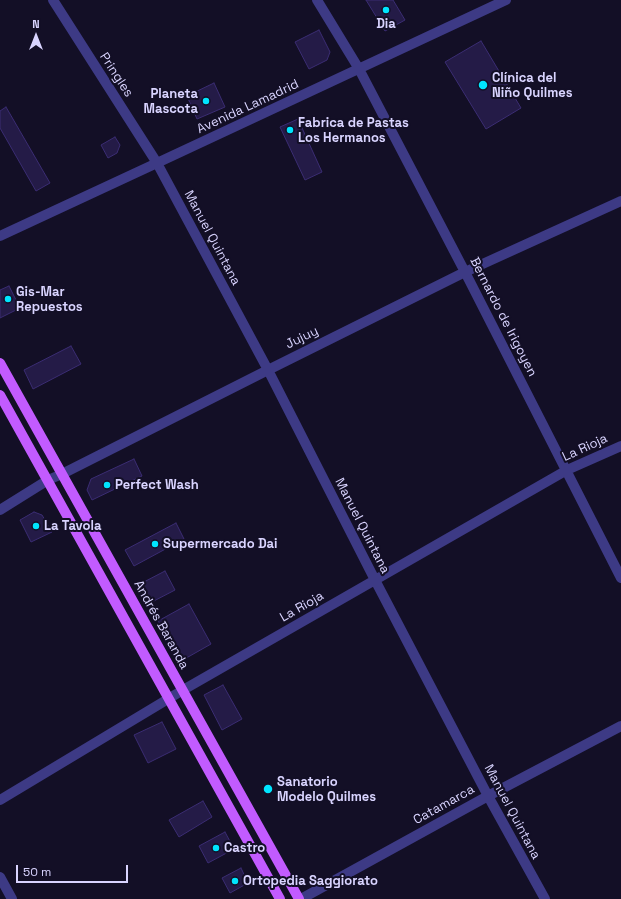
<!DOCTYPE html>
<html>
<head>
<meta charset="utf-8">
<style>
  body { margin:0 }
  #map { position:relative; width:621px; height:899px; overflow:hidden; background:#130f26; font-family:"Space Grotesk",sans-serif }
  canvas { display:block }
  .north { position:absolute; left:16px; top:16px; width:40px; height:40px; -webkit-text-stroke:3px #130f26; paint-order:stroke; rotate:0deg; font-size:11px; font-weight:700; line-height:16px; text-align:center; color:#d9d4ff }
  .north::after { content:''; display:block; margin:auto; width:14px; height:18px; background:#d9d4ff; clip-path:polygon(50% 0,100% 100%,50% 72%,0 100%) }
  .scale { position:absolute; left:16px; top:865px; width:112px; height:18px; box-sizing:border-box; border:2px solid #d9d4ff; border-top:0; padding-left:5px; font-size:12px; line-height:14px; white-space:nowrap; color:#d9d4ff; -webkit-text-stroke:3px #130f26; paint-order:stroke }
</style>
</head>
<body>
<div id="map">
<canvas width="621" height="899"></canvas>
<div class="north">N</div>
<div class="scale">50 m</div>
</div>
<script>
const ctx = document.querySelector('canvas').getContext('2d');
ctx.lineJoin = 'round';
function fillPath(path, color) {
  ctx.fillStyle = color;
  ctx.fill(path, 'evenodd');
}
function toPath(rows) {
  const path = new Path2D();
  for (const r of rows) {
    path.moveTo(r[0], r[1]);
    for (let i = 2; i < r.length; i += 2) path.lineTo(r[i], r[i + 1]);
  }
  return path;
}
function strokePath(path, color, width, dash) {
  ctx.strokeStyle = color;
  ctx.lineWidth = width;
  ctx.lineCap = dash ? 'butt' : 'round';
  ctx.setLineDash(dash || []);
  ctx.stroke(path);
}
function write(font, color, halo, rows, align = 'center') {
  ctx.font = font + ' "Space Grotesk",sans-serif';
  ctx.lineWidth = 4;
  ctx.setLineDash([]);
  ctx.textBaseline = 'middle';
  ctx.strokeStyle = halo;
  ctx.fillStyle = color;
  for (const [text, x, y, turn = 0] of rows) {
    ctx.save();
    ctx.translate(x, y);
    ctx.rotate((+turn || 0) * Math.PI / 180);
    ctx.textAlign = isNaN(turn) ? turn : align;
    if (halo) ctx.strokeText(text, 0, 0);
    ctx.fillText(text, 0, 0);
    ctx.restore();
  }
}
const building = toPath([
  [366,0,393,0,405,20,385,31,366,0],
  [319,30,330,52,327,60,309,69,295,42,319,30],
  [481,41,521,108,486,129,445,62,481,41],
  [214,83,225,107,197,119,187,96,214,83],
  [6,107,50,183,36,191,0,128,0,111,6,107],
  [298,119,322,172,305,180,280,127,298,119],
  [115,137,120,145,117,153,108,158,101,145,115,137],
  [9,286,20,308,0,318,0,290,9,286],
  [71,346,81,364,33,389,24,370,71,346],
  [134,459,142,476,92,500,87,490,91,479,134,459],
  [34,512,42,515,52,532,31,542,20,520,34,512],
  [176,523,184,539,134,566,125,550,176,523],
  [165,571,175,590,150,603,140,584,165,571],
  [189,604,211,644,181,661,158,621,189,604],
  [223,685,242,719,222,730,204,695,223,685],
  [162,722,176,749,148,763,134,735,162,722],
  [203,801,212,817,179,837,169,820,203,801],
  [225,832,234,849,208,863,199,846,225,832],
  [241,868,248,883,230,893,222,878,241,868]
]);
const minor = toPath([
  [53,0,157,163,268,370,375,580,488,796,545,899],
  [317,0,359,69,465,272,621,578],
  [0,236,157,163,506,0],
  [0,510,48,480,62,474,268,370,465,272,621,201],
  [0,800,183,690,567,470,621,446],
  [0,877,12,899],
  [301,899,488,796,621,726]
]);
const major = toPath([
  [0,363,299,899],
  [0,395,280,899]
]);
const markers = [
  [386,10,4,"#00e5ff"],
  [483,85,5,"#00e5ff"],
  [206,101,4,"#00e5ff"],
  [290,130,4,"#00e5ff"],
  [8,299,4,"#00e5ff"],
  [107,485,4,"#00e5ff"],
  [36,526,4,"#00e5ff"],
  [155,544,4,"#00e5ff"],
  [268,789,5,"#00e5ff"],
  [216,848,4,"#00e5ff"],
  [235,881,4,"#00e5ff"]
];
const poiNames = [
  ["Dia",386,24,"center"],
  ["Clínica del",492,78],
  ["Niño Quilmes",492,93],
  ["Planeta",198,94,"right"],
  ["Mascota",198,109,"right"],
  ["Fabrica de Pastas",298,123],
  ["Los Hermanos",298,138],
  ["Gis-Mar",16,292],
  ["Repuestos",16,307],
  ["Perfect Wash",115,485],
  ["La Tavola",44,526],
  ["Supermercado Dai",163,544],
  ["Sanatorio",277,782],
  ["Modelo Quilmes",277,797],
  ["Castro",224,848],
  ["Ortopedia Saggiorato",243,881]
];
const streetNames = [
  ["Pringles",116,75,57],
  ["Avenida Lamadrid",248,107,-25],
  ["Manuel Quintana",212,238,62],
  ["Bernardo de Irigoyen",503,317,63],
  ["Jujuy",302,338,-26],
  ["La Rioja",585,448,-25],
  ["Manuel Quintana",362,526,63],
  ["La Rioja",302,607,-30],
  ["Andrés Baranda",161,625,61],
  ["Catamarca",444,805,-29],
  ["Manuel Quintana",512,812,62]
];
fillPath(building, '#241b47');
strokePath(building, '#3b2d73', 1);
strokePath(minor, '#3d3a85', 10);
strokePath(major, '#c25bff', 10);
for (const [x, y, r, color] of markers) {
  const dot = new Path2D();
  dot.arc(x, y, r, 0, 2 * Math.PI);
  ctx.fillStyle = color;
  ctx.fill(dot);
  strokePath(dot, '#130f26', 1.5);
}
write('bold 13px', '#d9d4ff', '#130f26', poiNames, 'left');
write('13px', '#d9d4ff', '#130f26', streetNames);
</script>
</body>
</html>
